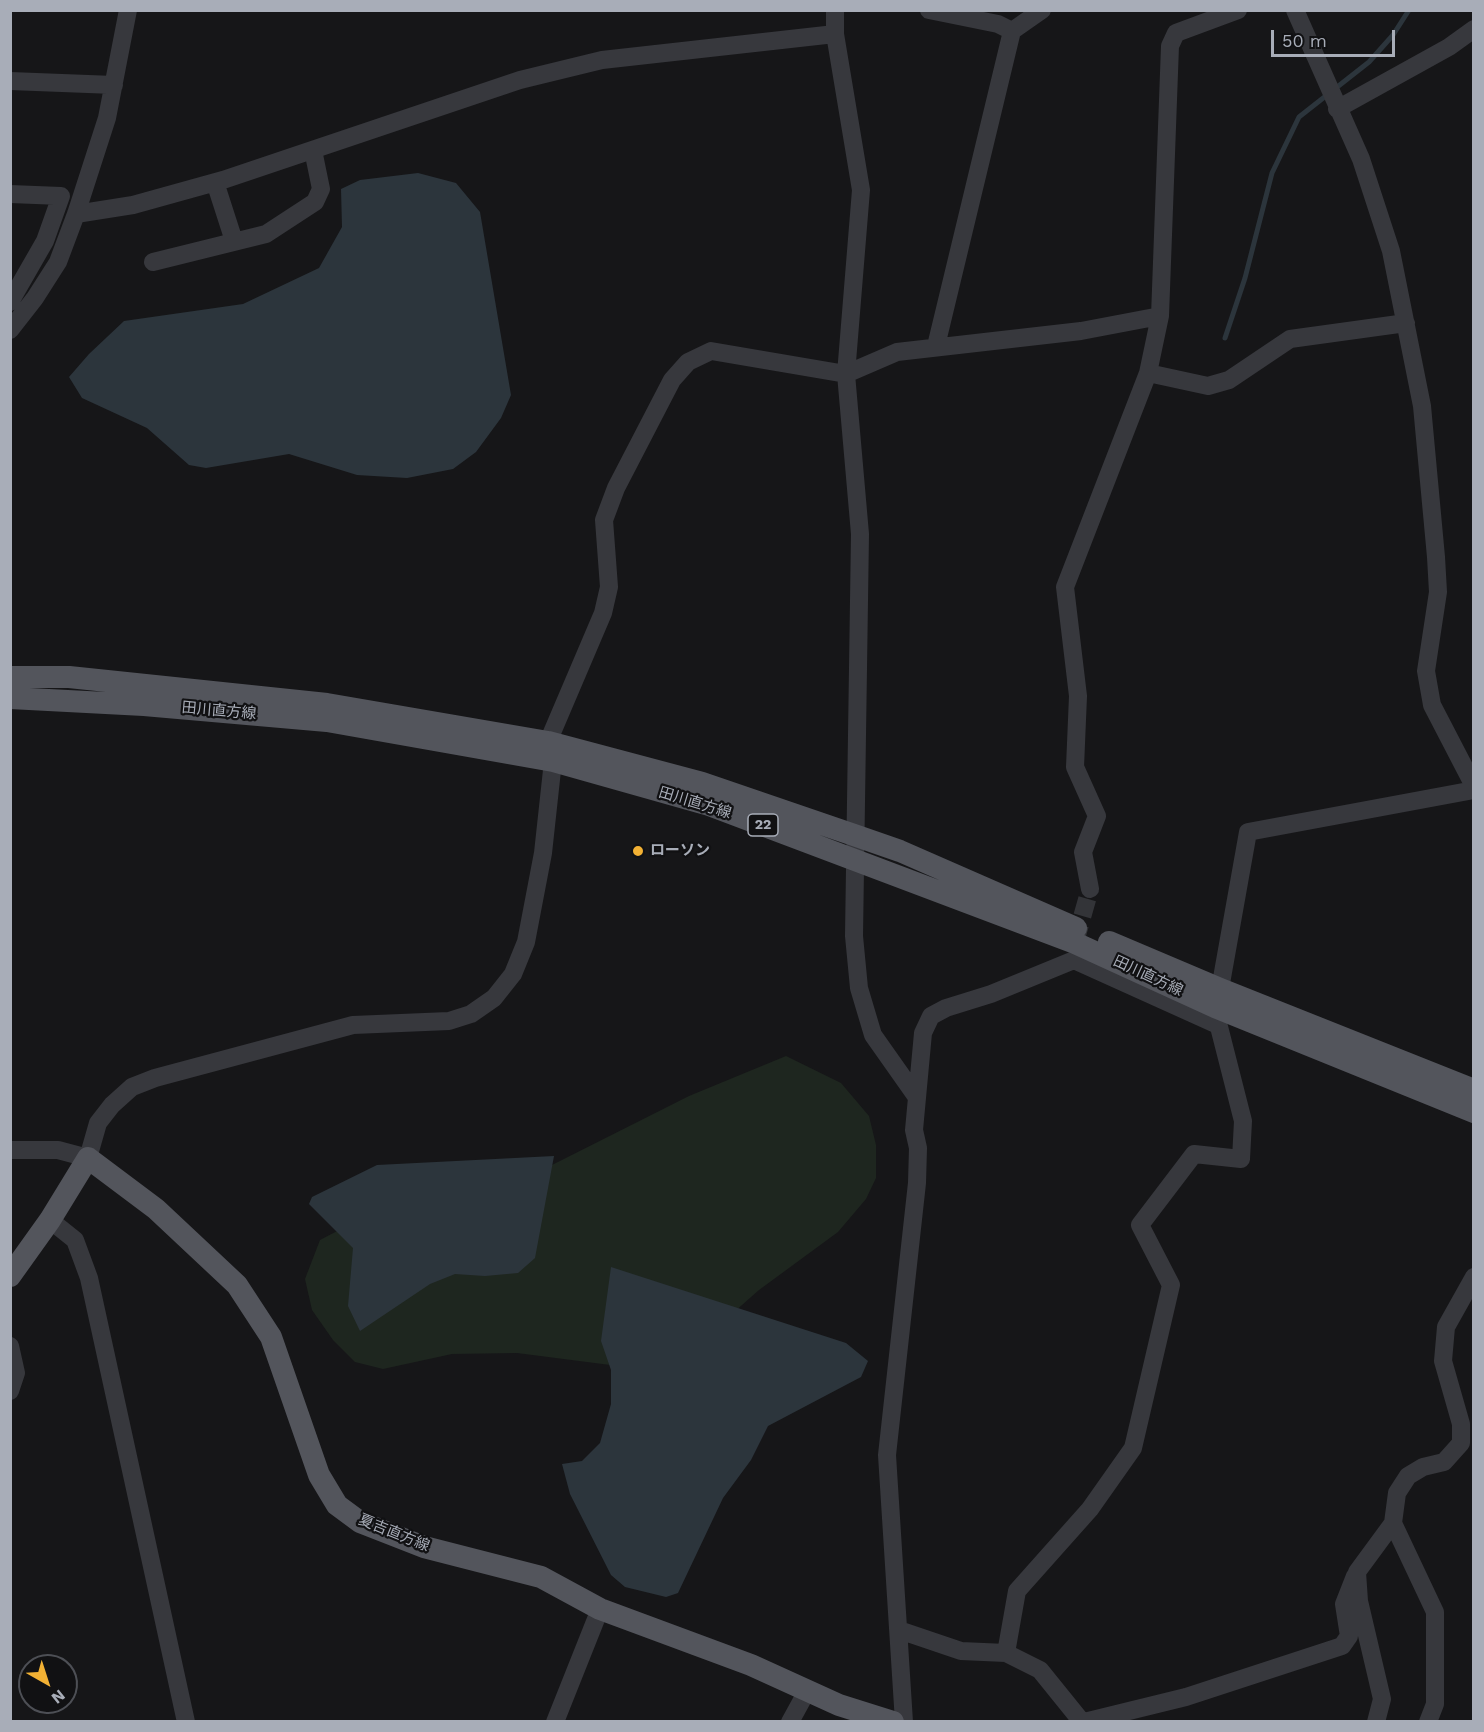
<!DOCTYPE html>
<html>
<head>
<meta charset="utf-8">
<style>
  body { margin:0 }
  #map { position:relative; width:1484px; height:1732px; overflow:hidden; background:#161618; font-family:"Work Sans",sans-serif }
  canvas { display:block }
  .frame { position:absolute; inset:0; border:12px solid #a8adb8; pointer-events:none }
  .north { position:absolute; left:18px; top:1654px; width:60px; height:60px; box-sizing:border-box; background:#111113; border:2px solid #4d4f55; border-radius:50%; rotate:141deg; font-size:16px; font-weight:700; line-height:24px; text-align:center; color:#a8adb8 }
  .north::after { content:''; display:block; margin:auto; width:21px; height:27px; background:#f2b134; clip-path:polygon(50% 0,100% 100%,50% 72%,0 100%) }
  .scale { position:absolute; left:1271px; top:30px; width:124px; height:27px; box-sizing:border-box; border:3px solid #a8adb8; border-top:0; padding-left:8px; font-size:18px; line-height:21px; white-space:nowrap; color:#a8adb8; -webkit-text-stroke:4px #111113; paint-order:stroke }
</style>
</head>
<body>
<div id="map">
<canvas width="1484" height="1732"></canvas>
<div class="frame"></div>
<div class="north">N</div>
<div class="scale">50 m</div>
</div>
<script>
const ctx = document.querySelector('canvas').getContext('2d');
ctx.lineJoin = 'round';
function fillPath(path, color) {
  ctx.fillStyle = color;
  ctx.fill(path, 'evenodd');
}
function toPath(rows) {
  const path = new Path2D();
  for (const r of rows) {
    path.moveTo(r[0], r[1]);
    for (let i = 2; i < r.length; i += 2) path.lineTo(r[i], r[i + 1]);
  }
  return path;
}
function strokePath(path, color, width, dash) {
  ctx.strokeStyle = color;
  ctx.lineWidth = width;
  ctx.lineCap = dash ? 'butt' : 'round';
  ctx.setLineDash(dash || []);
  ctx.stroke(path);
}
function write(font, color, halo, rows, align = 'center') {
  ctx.font = font + ' "Work Sans","Noto Sans JP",sans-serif';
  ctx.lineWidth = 4.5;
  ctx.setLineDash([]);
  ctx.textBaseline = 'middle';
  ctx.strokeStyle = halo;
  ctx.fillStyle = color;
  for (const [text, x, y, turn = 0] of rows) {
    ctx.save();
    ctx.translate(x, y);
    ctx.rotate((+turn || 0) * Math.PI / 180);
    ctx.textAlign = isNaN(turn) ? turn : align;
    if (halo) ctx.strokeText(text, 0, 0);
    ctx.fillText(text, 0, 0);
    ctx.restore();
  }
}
const green = toPath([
  [786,1056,841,1083,869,1116,876,1145,876,1178,866,1199,838,1232,759,1290,716,1328,618,1366,517,1353,452,1354,383,1369,355,1362,333,1340,312,1310,305,1279,320,1240,341,1229,552,1165,689,1096]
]);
const water = toPath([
  [418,173,456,183,480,212,511,395,501,418,476,452,453,469,407,478,357,475,289,454,206,468,189,465,147,428,82,398,69,377,89,354,124,321,243,304,319,268,342,227,341,189,360,180],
  [554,1156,535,1258,518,1273,485,1276,455,1274,430,1284,360,1331,348,1306,353,1248,309,1204,312,1197,377,1165],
  [611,1267,846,1343,868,1361,861,1377,768,1426,751,1460,723,1498,678,1593,666,1597,625,1587,611,1575,570,1494,562,1464,582,1461,600,1443,611,1404,611,1370,601,1341]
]);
const stream = toPath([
  [1225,338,1245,278,1272,173,1299,117,1369,62,1393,35,1409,10]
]);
const minorTunnel = toPath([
  [1075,942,1090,889]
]);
const minor = toPath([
  [835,10,835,34,861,190,846,374,860,534,854,936,859,988,873,1035,916,1096],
  [929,10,998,24,1012,31],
  [1295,10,1361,159,1391,251,1422,406,1436,557,1438,592,1426,671,1432,705,1474,786],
  [10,81,114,85],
  [1337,109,1449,47,1474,29],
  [215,182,234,241],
  [10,194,61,196,45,241,10,302],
  [76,214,133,205,223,180,520,80,602,60,835,34],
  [153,262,266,234,315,202,321,189,313,150],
  [10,330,35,298,58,262,76,214,107,118,128,10],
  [936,346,1012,31,1042,10],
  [1148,373,1208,386,1229,380,1290,339,1406,323],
  [1090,889,1083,852,1097,816,1075,767,1078,696,1065,587,1148,373,1160,316,1170,46,1176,33,1238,10],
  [1220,989,1248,832,1474,790],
  [10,1150,58,1150,88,1158,98,1123,112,1105,132,1087,155,1078,353,1025,449,1021,471,1014,494,998,513,974,526,942,543,853,553,761,548,742,603,613,609,587,604,520,616,488,672,380,688,362,711,351,846,374,897,352,1081,331,1160,316],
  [50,1220,75,1240,89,1278,186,1722],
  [10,1346,16,1373,10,1391],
  [1393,1523,1435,1612,1435,1704,1428,1722],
  [899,1630,961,1651,1006,1653],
  [555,1722,600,1609],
  [790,1722,807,1691],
  [904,1722,887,1455,917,1183,918,1148,914,1130,923,1033,931,1016,946,1008,991,994,1074,960,1218,1025],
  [1082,1722,1040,1670,1006,1653,1017,1591,1090,1509,1133,1448,1171,1285,1140,1225,1194,1154,1241,1159,1243,1121,1216,1015],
  [1084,1722,1186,1697,1342,1646,1349,1636,1344,1604,1355,1576],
  [1376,1722,1382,1699,1359,1601,1357,1572,1393,1523,1397,1493,1408,1476,1423,1467,1444,1462,1461,1443,1461,1424,1443,1361,1446,1327,1474,1277]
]);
const major = toPath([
  [10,677,69,677,327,704,548,742,702,783,854,835,900,851,1076,928],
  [10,698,144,705,327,721,553,761,709,805,1075,943,1215,1007,1474,1112],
  [1109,942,1220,989,1474,1090],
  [10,1276,50,1220,88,1158,156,1209,237,1285,271,1337,319,1475,337,1505,360,1522,424,1547,541,1577,600,1609,751,1665,839,1705,893,1722]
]);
const markers = [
  [638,851,6,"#f2b134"]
];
const shields = [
  [763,825,30]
];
const shieldNames = [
  ["22",763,825]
];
const streetNames = [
  ["田川直方線",219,711,5],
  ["田川直方線",695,803,17],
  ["田川直方線",1148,976,25],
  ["夏吉直方線",394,1533,22]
];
const poiNames = [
  ["ローソン",650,851]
];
fillPath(green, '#1e261f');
fillPath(water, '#2c353c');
strokePath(stream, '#2c353c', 5);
strokePath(minorTunnel, '#333438', 18, [18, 9]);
strokePath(minor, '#37383d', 18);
strokePath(major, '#53555c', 22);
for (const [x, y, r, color] of markers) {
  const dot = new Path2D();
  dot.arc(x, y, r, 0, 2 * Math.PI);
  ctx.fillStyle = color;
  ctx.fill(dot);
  strokePath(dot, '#111113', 2);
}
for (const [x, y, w] of shields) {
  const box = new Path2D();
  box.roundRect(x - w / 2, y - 11, w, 22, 4.5);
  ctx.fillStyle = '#111113';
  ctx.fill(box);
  strokePath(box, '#a8adb8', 1.5);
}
write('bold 14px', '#a8adb8', null, shieldNames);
write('15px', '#a8adb8', '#111113', streetNames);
write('bold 15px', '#a8adb8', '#111113', poiNames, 'left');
</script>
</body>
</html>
